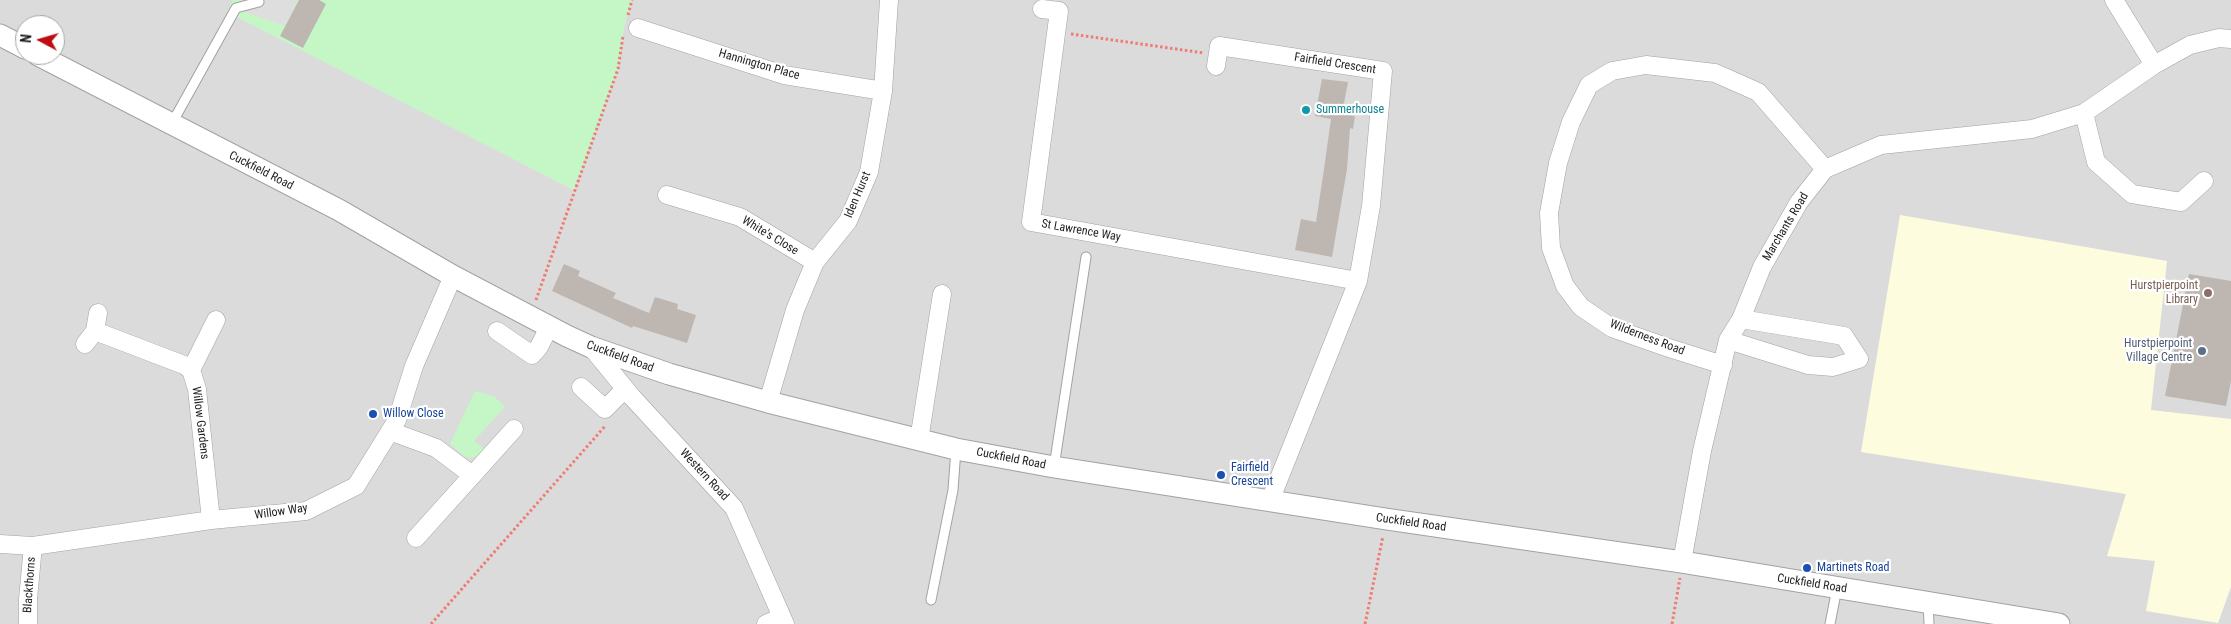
<!DOCTYPE html>
<html>
<head>
<meta charset="utf-8">
<style>
  body { margin:0 }
  #map { position:relative; width:2231px; height:624px; overflow:hidden; background:#eeebe5; font-family:"Roboto Condensed",sans-serif }
  canvas { display:block }
  .north { position:absolute; left:15px; top:15px; width:50px; height:50px; box-sizing:border-box; background:#fff; border:1px solid #a5a5a5; border-radius:50%; rotate:276deg; font-size:14px; font-weight:700; line-height:20px; text-align:center; color:#1e1e1e }
  .north::after { content:''; display:block; margin:auto; width:18px; height:22px; background:#be0d14; clip-path:polygon(50% 0,100% 100%,50% 72%,0 100%) }
</style>
</head>
<body>
<div id="map">
<canvas width="2231" height="624"></canvas>
<div class="north">N</div>
</div>
<script>
const ctx = document.querySelector('canvas').getContext('2d');
ctx.lineJoin = 'round';
function fillPath(path, color) {
  ctx.fillStyle = color;
  ctx.fill(path, 'evenodd');
}
function toPath(rows) {
  const path = new Path2D();
  for (const r of rows) {
    path.moveTo(r[0], r[1]);
    for (let i = 2; i < r.length; i += 2) path.lineTo(r[i], r[i + 1]);
  }
  return path;
}
function strokePath(path, color, width, dash) {
  ctx.strokeStyle = color;
  ctx.lineWidth = width;
  ctx.lineCap = dash ? 'butt' : 'round';
  ctx.setLineDash(dash || []);
  ctx.stroke(path);
}
function write(font, color, halo, rows, align = 'center') {
  ctx.font = font + ' "Roboto Condensed",sans-serif';
  ctx.lineWidth = 4.5;
  ctx.setLineDash([]);
  ctx.textBaseline = 'middle';
  ctx.strokeStyle = halo;
  ctx.fillStyle = color;
  for (const [text, x, y, turn = 0] of rows) {
    ctx.save();
    ctx.translate(x, y);
    ctx.rotate((+turn || 0) * Math.PI / 180);
    ctx.textAlign = isNaN(turn) ? turn : align;
    if (halo) ctx.strokeText(text, 0, 0);
    ctx.fillText(text, 0, 0);
    ctx.restore();
  }
}
const residential = toPath([
  [0,0,233,0,228,12,574,190,632,0,2231,0,2231,624,0,624],
  [25,25,55,25,55,55,25,55]
]);
const education = toPath([
  [1900,215,2167,261,2151,410,2231,419,2231,587,2218,623,2146,611,2155,561,2107,556,2126,494,1861,452]
]);
const park = toPath([
  [233,0,632,0,624,27,618,69,574,190,227,12],
  [475,391,494,396,505,407,474,441,485,449,479,456,471,458,465,457,450,444]
]);
const parking = toPath([
  [241,0,298,0,285,26,244,12]
]);
const building = toPath([
  [299,0,319,0,326,4,303,48,280,36],
  [1322,79,1348,82,1342,114,1355,116,1353,129,1350,128,1347,169,1332,257,1295,250,1301,219,1316,222,1324,169,1331,119,1315,116],
  [564,264,580,271,578,276,616,293,613,298,649,313,655,297,678,304,677,309,696,315,687,343,633,326,632,328,552,291],
  [2189,274,2231,281,2231,381,2226,406,2165,396]
]);
const path = toPath([
  [628,15,632,0],
  [1071,34,1204,53],
  [536,300,618,69,623,36],
  [431,624,606,425],
  [1365,624,1383,536],
  [1672,624,1680,578]
]);
const service = toPath([
  [171,125,236,8,259,2],
  [1054,467,1086,257],
  [931,600,953,490,956,449],
  [1928,603,1929,624],
  [1830,624,1837,588]
]);
const minor = toPath([
  [2114,0,2154,65],
  [1042,9,1059,11,1031,222,1358,281],
  [638,28,784,75,883,91],
  [1216,66,1219,46,1383,71,1371,206,1358,281,1270,501],
  [2084,113,2096,162,2132,194,2181,202,2204,181],
  [667,195,740,217,815,262],
  [95,331,184,365,191,370,197,389,211,520],
  [497,331,532,355,539,347,549,327],
  [1728,340,1808,365,1833,367,1859,359,1844,336,1741,319],
  [85,344,95,331,98,313],
  [591,347,632,397,734,508,785,624],
  [1723,365,1669,348,1612,328,1581,307,1565,286,1551,248,1549,213,1558,163,1571,122,1589,85,1612,71,1646,65,1715,73,1758,92,1825,169],
  [191,370,216,320],
  [581,387,605,409,625,389],
  [768,402,795,310,815,262,848,221,869,172,883,91,889,0],
  [390,431,436,448,472,475],
  [919,440,942,294],
  [416,538,514,429],
  [0,544,33,546,211,520,306,511,356,486,397,420,414,366,453,276],
  [1682,562,1702,451,1728,340,1741,319,1762,267,1799,202,1825,169,1881,145,2032,129,2084,113,2154,65,2190,45,2219,38,2231,39],
  [28,624,28,599,33,546],
  [766,624,782,617]
]);
const tertiary = toPath([
  [0,35,25,48],
  [38,55,339,210,453,276,567,336,591,347,669,374,768,402,956,449,1054,467,1386,519,1682,562,2059,624]
]);
const markers = [
  [1306,110,5,"#0f9aa8"],
  [2208,293,5,"#8d6e63"],
  [2202,351,5,"#5c6f8a"],
  [373,414,5,"#1a4fb4"],
  [1221,475,5,"#1a4fb4"],
  [1807,568,5,"#1a4fb4"]
];
const streetNames = [
  ["Fairfield Crescent",1335,64,9],
  ["Hannington Place",759,65,16],
  ["Cuckfield Road",261,171,27],
  ["Iden Hurst",858,195,-67],
  ["Marchants Road",1786,227,-59],
  ["St Lawrence Way",1081,231,10],
  ["White's Close",770,236,31],
  ["Wilderness Road",1647,338,21],
  ["Cuckfield Road",620,357,20],
  ["Willow Gardens",200,423,83],
  ["Cuckfield Road",1011,459,11],
  ["Western Road",704,475,47],
  ["Willow Way",281,512,-8],
  ["Cuckfield Road",1411,523,8],
  ["Cuckfield Road",1812,584,9],
  ["Blackthorns",30,585,-86]
];
const cultureNames = [
  ["Summerhouse",1316,110]
];
const educationNames = [
  ["Hurstpierpoint",2198,286],
  ["Library",2198,300]
];
const serviceNames = [
  ["Hurstpierpoint",2192,344],
  ["Village Centre",2192,358]
];
const transitNames = [
  ["Willow Close",383,414],
  ["Fairfield",1231,468],
  ["Crescent",1231,482],
  ["Martinets Road",1817,568]
];
fillPath(residential, '#dcdbdb');
fillPath(education, '#fdfcdf');
fillPath(park, '#c4f6c6');
fillPath(parking, '#dedede');
fillPath(building, '#beb6b1');
strokePath(service, '#a2a2a2', 11);
strokePath(minor, '#a2a2a2', 19);
strokePath(tertiary, '#a2a2a2', 23);
strokePath(path, '#f07b73', 3, [2.5, 2.5]);
strokePath(service, '#fff', 9);
strokePath(minor, '#fff', 18);
strokePath(tertiary, '#fff', 21);
for (const [x, y, r, color] of markers) {
  const dot = new Path2D();
  dot.arc(x, y, r, 0, 2 * Math.PI);
  ctx.fillStyle = color;
  ctx.fill(dot);
  strokePath(dot, '#fff', 2);
}
write('12px', '#1e1e1e', '#fff', streetNames);
write('12px', '#0d838f', '#fff', cultureNames, 'left');
write('12px', '#785e54', '#fff', educationNames, 'right');
write('12px', '#4e5e75', '#fff', serviceNames, 'right');
write('12px', '#164399', '#fff', transitNames, 'left');
</script>
</body>
</html>
